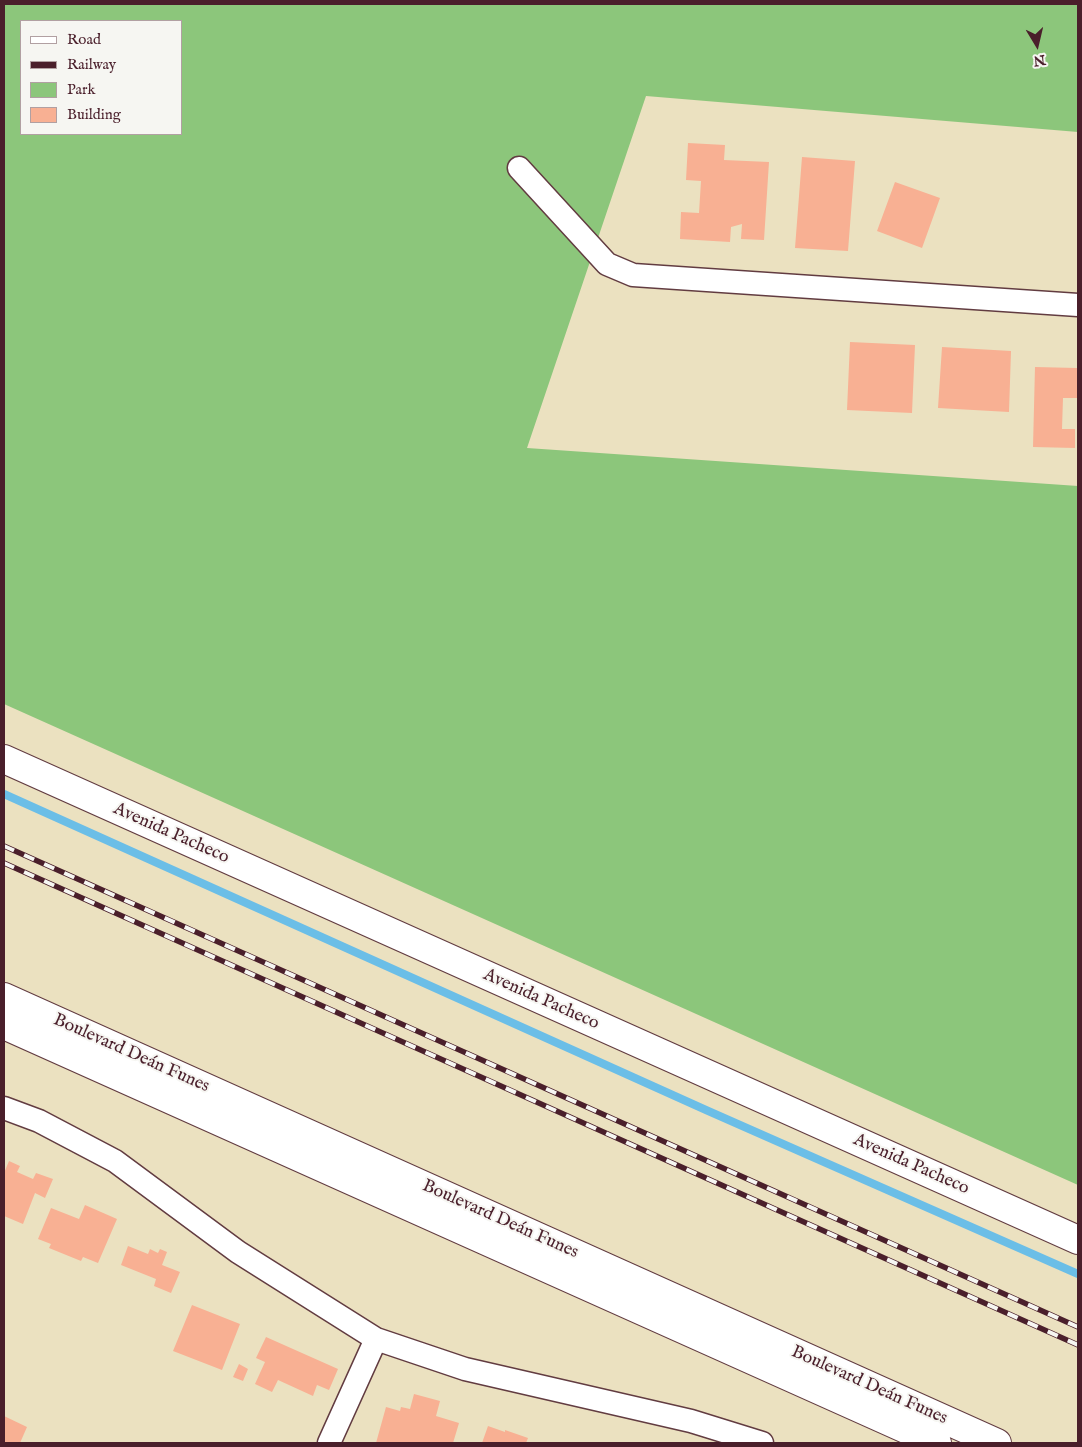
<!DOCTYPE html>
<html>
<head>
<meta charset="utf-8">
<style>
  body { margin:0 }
  #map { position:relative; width:1082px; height:1447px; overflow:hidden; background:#ebe1c0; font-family:"IM FELL English",serif }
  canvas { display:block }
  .frame { position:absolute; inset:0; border:5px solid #4a1f2b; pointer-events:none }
  .legend { position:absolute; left:20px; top:20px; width:162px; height:115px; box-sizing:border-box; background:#f6f6f2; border:1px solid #b1a0a2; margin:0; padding:6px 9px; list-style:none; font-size:15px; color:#4a1f2b }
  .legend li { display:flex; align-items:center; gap:10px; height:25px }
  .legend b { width:25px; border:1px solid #b1a0a2 }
  .north { position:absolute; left:1012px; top:20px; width:50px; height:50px; -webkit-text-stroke:4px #f6f6f2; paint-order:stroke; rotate:171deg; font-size:14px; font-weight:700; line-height:20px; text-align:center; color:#4a1f2b }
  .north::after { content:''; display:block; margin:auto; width:18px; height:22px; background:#4a1f2b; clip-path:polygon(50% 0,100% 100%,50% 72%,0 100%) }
</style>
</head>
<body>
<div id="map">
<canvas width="1082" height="1447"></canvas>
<div class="frame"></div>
<ul class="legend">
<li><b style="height:6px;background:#fff"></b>Road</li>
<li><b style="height:6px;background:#4a1f2b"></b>Railway</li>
<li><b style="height:14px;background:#8cc67b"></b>Park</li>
<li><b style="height:14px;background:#f8b093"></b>Building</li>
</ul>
<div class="north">N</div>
</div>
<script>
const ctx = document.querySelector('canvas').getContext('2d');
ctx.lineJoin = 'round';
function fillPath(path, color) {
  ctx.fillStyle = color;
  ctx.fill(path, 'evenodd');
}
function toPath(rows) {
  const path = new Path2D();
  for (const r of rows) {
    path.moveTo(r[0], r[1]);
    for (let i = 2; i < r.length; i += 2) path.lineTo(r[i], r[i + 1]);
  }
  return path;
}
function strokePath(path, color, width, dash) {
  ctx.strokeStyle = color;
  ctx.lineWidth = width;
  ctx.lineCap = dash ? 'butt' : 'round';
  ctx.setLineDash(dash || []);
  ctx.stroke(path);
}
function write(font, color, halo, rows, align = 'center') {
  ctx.font = font + ' "IM FELL English",serif';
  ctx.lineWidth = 4;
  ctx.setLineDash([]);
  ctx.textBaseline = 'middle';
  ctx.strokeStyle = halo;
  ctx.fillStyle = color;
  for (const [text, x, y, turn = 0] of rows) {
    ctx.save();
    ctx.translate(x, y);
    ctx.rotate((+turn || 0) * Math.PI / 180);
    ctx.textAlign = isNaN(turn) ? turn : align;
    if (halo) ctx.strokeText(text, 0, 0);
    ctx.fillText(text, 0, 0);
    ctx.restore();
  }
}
const green = toPath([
  [4,4,1078,4,1078,132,646,96,527,448,1078,486,1078,1185,4,704],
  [21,21,181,21,181,134,21,134]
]);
const stream = toPath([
  [4,794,706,1110,1078,1274]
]);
const building = toPath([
  [688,143,725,145,724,160,769,162,764,240,741,239,742,224,731,227,730,242,680,239,681,212,699,213,701,181,686,180],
  [802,157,855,161,848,251,795,248],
  [895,182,940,198,922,248,877,231],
  [850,342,915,345,912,413,847,410],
  [942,347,1011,351,1009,412,938,408],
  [1035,367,1077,368,1078,398,1063,398,1062,429,1075,429,1075,448,1033,447],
  [9,1161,20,1166,17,1172,33,1179,36,1173,53,1179,45,1198,35,1193,23,1224,4,1216,4,1173],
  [85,1205,117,1219,98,1263,83,1257,81,1261,49,1248,51,1244,38,1239,51,1208,79,1219],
  [128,1246,148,1254,150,1249,158,1253,160,1249,167,1252,162,1265,180,1272,171,1293,154,1286,156,1279,121,1265],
  [192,1305,240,1324,222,1370,173,1351],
  [266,1337,338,1369,329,1390,317,1385,313,1396,278,1380,272,1392,255,1384,265,1362,256,1358],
  [239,1364,248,1369,243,1381,233,1377],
  [414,1394,440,1401,436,1416,459,1423,453,1443,376,1443,386,1407,400,1411,401,1407,410,1409],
  [4,1416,27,1427,20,1443,4,1443],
  [488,1426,505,1432,505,1430,528,1438,526,1443,482,1443]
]);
const street = toPath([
  [519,168,607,264,633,275,1078,305],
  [4,1108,39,1121,115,1161,238,1252,376,1339,465,1369,691,1421,762,1443],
  [329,1443,376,1339]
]);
const secondary = toPath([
  [4,759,1078,1240],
  [4,997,997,1443],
  [4,1025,937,1443]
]);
const rail = toPath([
  [4,846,1078,1327],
  [4,863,1078,1345]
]);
const streetNames = [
  ["Avenida Pacheco",171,834,24],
  ["Avenida Pacheco",541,1000,24],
  ["Boulevard Deán Funes",131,1054,24],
  ["Avenida Pacheco",911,1165,24],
  ["Boulevard Deán Funes",500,1220,24],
  ["Boulevard Deán Funes",869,1386,24]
];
fillPath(green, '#8cc67b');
strokePath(stream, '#6bbee7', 8);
fillPath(building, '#f8b093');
strokePath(street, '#623c41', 25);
strokePath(secondary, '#623c41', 30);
strokePath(street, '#fff', 22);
strokePath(secondary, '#fff', 28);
strokePath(rail, '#4a1f2b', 5.5);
strokePath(rail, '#f6f6f2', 4, [11]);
write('18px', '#4a1f2b', '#f6f6f2', streetNames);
</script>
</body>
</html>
